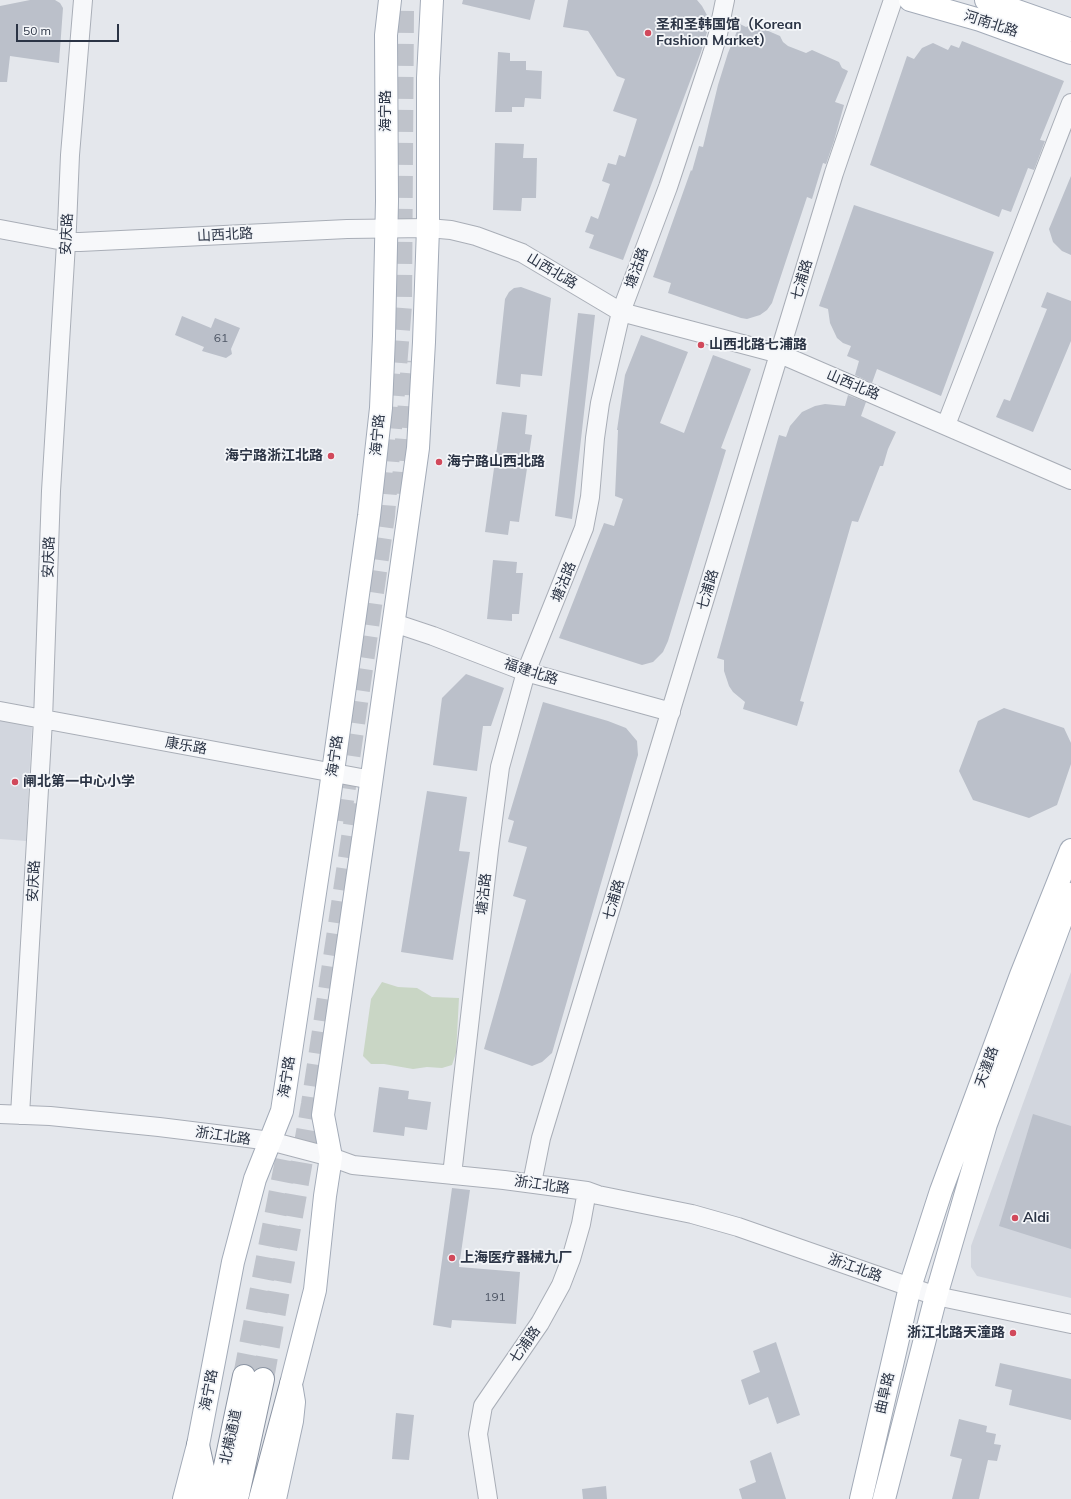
<!DOCTYPE html>
<html>
<head>
<meta charset="utf-8">
<style>
  body { margin:0 }
  #map { position:relative; width:1071px; height:1499px; overflow:hidden; background:#e4e7ec; font-family:Mulish,sans-serif }
  canvas { display:block }
  .scale { position:absolute; left:16px; top:24px; width:103px; height:18px; box-sizing:border-box; border:2px solid #2b3445; border-top:0; padding-left:5px; font-size:12px; line-height:14px; white-space:nowrap; color:#2b3445; -webkit-text-stroke:3px #f4f6f9; paint-order:stroke }
</style>
</head>
<body>
<div id="map">
<canvas width="1071" height="1499"></canvas>
<div class="scale">50 m</div>
</div>
<script>
const ctx = document.querySelector('canvas').getContext('2d');
ctx.lineJoin = 'round';
function fillPath(path, color) {
  ctx.fillStyle = color;
  ctx.fill(path, 'evenodd');
}
function toPath(rows) {
  const path = new Path2D();
  for (const r of rows) {
    path.moveTo(r[0], r[1]);
    for (let i = 2; i < r.length; i += 2) path.lineTo(r[i], r[i + 1]);
  }
  return path;
}
function strokePath(path, color, width, dash) {
  ctx.strokeStyle = color;
  ctx.lineWidth = width;
  ctx.lineCap = dash ? 'butt' : 'round';
  ctx.setLineDash(dash || []);
  ctx.stroke(path);
}
function write(font, color, halo, rows, align = 'center') {
  ctx.font = font + ' Mulish,"Noto Sans SC",sans-serif';
  ctx.lineWidth = 3.5;
  ctx.setLineDash([]);
  ctx.textBaseline = 'middle';
  ctx.strokeStyle = halo;
  ctx.fillStyle = color;
  for (const [text, x, y, turn = 0] of rows) {
    ctx.save();
    ctx.translate(x, y);
    ctx.rotate((+turn || 0) * Math.PI / 180);
    ctx.textAlign = isNaN(turn) ? turn : align;
    if (halo) ctx.strokeText(text, 0, 0);
    ctx.fillText(text, 0, 0);
    ctx.restore();
  }
}
const built = toPath([
  [0,720,32,726,26,841,0,839],
  [1071,972,1071,1298,977,1276,971,1267,971,1246]
]);
const green = toPath([
  [382,982,398,987,417,988,432,997,459,998,456,1053,452,1065,442,1068,427,1067,413,1069,384,1064,371,1064,363,1056,371,999]
]);
const building = toPath([
  [30,0,55,0,60,3,63,8,59,63,10,56,7,82,0,82,0,6],
  [463,0,535,0,530,20,462,4],
  [568,0,697,0,702,6,708,17,708,29,701,52,623,260,589,248,594,235,585,232,591,216,598,219,610,184,602,181,608,163,616,165,619,155,625,157,637,119,613,111,625,79,617,76,588,31,563,27],
  [740,24,746,27,752,24,780,36,783,42,788,46,806,53,812,50,839,62,842,68,848,71,835,102,844,105,834,141,826,164,823,163,812,199,807,197,772,303,767,310,760,315,747,319,741,318,668,293,671,283,653,277,691,170,692,171,699,146,703,147,718,85,728,53],
  [962,41,1064,81,1040,140,1045,141,1034,170,1028,168,1011,212,1002,209,999,217,870,165,907,56,914,59,922,48,933,43,948,50,951,45,959,48],
  [498,52,510,53,510,61,526,61,526,70,542,71,541,99,525,98,524,107,512,107,512,112,495,112],
  [495,143,524,144,523,158,537,158,536,198,522,198,521,211,493,210],
  [1071,176,1071,255,1062,251,1053,242,1049,229],
  [854,205,994,252,941,396,877,369,872,383,855,375,859,361,847,356,851,346,843,343,837,338,830,323,828,309,819,306],
  [521,287,551,298,542,376,521,374,520,387,496,384,505,299,509,292,514,288],
  [1047,292,1071,301,1071,341,1033,432,996,417,1004,399,1010,401,1047,309,1041,307],
  [578,313,595,315,572,519,555,516],
  [182,316,211,328,215,318,240,328,231,349,232,354,226,358,202,351,204,347,175,335],
  [641,335,688,352,660,423,684,433,713,355,751,369,721,448,726,450,668,641,663,652,653,662,642,665,559,638,604,523,614,526,623,499,615,496,618,430,617,430,625,375],
  [848,395,866,402,861,416,896,432,888,449,883,466,880,466,858,522,852,521,800,701,804,702,797,726,743,709,745,702,733,692,729,686,724,671,724,660,717,658,779,435,786,437,790,426,802,412,815,406,825,404,845,406],
  [502,412,527,415,525,434,532,435,519,522,510,521,508,535,485,532],
  [493,560,517,562,516,573,523,573,519,614,512,614,512,621,487,619],
  [466,674,504,688,491,726,483,726,477,771,433,765,442,698],
  [543,702,608,721,626,728,637,741,638,755,552,1053,542,1062,532,1066,484,1049,526,900,513,896,527,847,508,842,514,821,508,819],
  [1004,708,1064,728,1071,743,1071,764,1057,805,1029,818,973,800,959,771,978,721],
  [427,791,467,797,459,851,470,852,453,960,401,952],
  [379,1087,409,1091,408,1099,431,1102,427,1130,405,1127,404,1136,373,1132],
  [1033,1114,1071,1126,1071,1249,999,1226],
  [452,1188,470,1190,459,1267,520,1272,516,1324,452,1320,451,1328,433,1325],
  [776,1342,800,1415,777,1424,768,1397,749,1405,741,1380,760,1372,753,1351],
  [1000,1363,1071,1379,1071,1420,1009,1405,1012,1390,995,1386],
  [396,1413,414,1415,409,1460,392,1459],
  [959,1419,987,1426,986,1432,996,1434,994,1444,1001,1445,997,1461,988,1460,979,1499,952,1499,962,1459,950,1456],
  [771,1452,786,1499,742,1499,739,1489,756,1482,750,1461],
  [606,1486,607,1499,583,1499,582,1489]
]);
const highwayTunnel = toPath([
  [402,494,412,361],
  [340,821,384,516,401,305,403,9,404,0],
  [244,1376,287,1155],
  [263,1379,312,1104,358,798]
]);
const minor = toPath([
  [0,229,69,242,80,242,347,229,428,228,451,230,476,236,522,253,621,312,780,354,1071,480],
  [946,425,1071,103],
  [394,623,433,636,526,672,671,712],
  [0,711,372,780],
  [0,1114,50,1116,159,1127,240,1137,270,1141,331,1157,353,1165,504,1180,587,1191,598,1195,692,1214,738,1227,936,1296,1071,1324],
  [20,1115,43,720,51,491,67,227,70,155,83,0],
  [452,1175,489,850,500,767,526,672,584,528,590,497,595,438,600,403,621,312,668,187,712,54,718,34,725,0],
  [532,1183,541,1138,834,173,893,0],
  [488,1499,478,1434,483,1406,540,1323,561,1285,571,1259,581,1224,587,1191]
]);
const major = toPath([
  [910,0,980,20,1071,53],
  [986,0,1071,30],
  [184,1499,198,1445,233,1262,255,1179,282,1111,329,800,369,516,381,408,384,336,387,201,386,35,390,0],
  [275,1499,292,1421,294,1402,291,1384,315,1290,325,1196,331,1157,323,1115,368,805,418,448,424,342,428,228,428,78,432,0],
  [861,1499,910,1287,941,1191,1021,975,1071,850],
  [884,1499,936,1296,986,1124,1071,894]
]);
const highway = toPath([
  [198,1445,206,1482,202,1499],
  [218,1499,244,1376],
  [237,1499,263,1379],
  [260,1499,291,1384]
]);
const markers = [
  [648,33,4,"#d1495b"],
  [701,345,4,"#d1495b"],
  [331,456,4,"#d1495b"],
  [439,462,4,"#d1495b"],
  [15,782,4,"#d1495b"],
  [1015,1218,4,"#d1495b"],
  [452,1258,4,"#d1495b"],
  [1013,1333,4,"#d1495b"]
];
const numberNames = [
  ["61",221,338],
  ["191",495,1297]
];
const streetNames = [
  ["河南北路",991,24,18],
  ["海宁路",386,111,-90],
  ["安庆路",67,234,-87],
  ["山西北路",225,235,-3],
  ["塘沽路",637,268,-70],
  ["山西北路",552,271,31],
  ["七浦路",802,280,-73],
  ["山西北路",853,385,23],
  ["海宁路",378,435,-85],
  ["安庆路",49,557,-88],
  ["塘沽路",564,582,-68],
  ["七浦路",708,590,-73],
  ["福建北路",531,672,18],
  ["康乐路",186,746,10],
  ["海宁路",335,756,-82],
  ["安庆路",34,881,-87],
  ["塘沽路",484,894,-84],
  ["七浦路",614,900,-73],
  ["天潼路",987,1067,-70],
  ["海宁路",287,1077,-81],
  ["浙江北路",223,1136,8],
  ["浙江北路",542,1185,8],
  ["浙江北路",855,1268,20],
  ["七浦路",525,1345,-55],
  ["海宁路",209,1390,-79],
  ["曲阜路",885,1393,-77],
  ["北横通道",231,1437,-78]
];
const poiNames = [
  ["圣和圣韩国馆（Korean",656,25],
  ["Fashion Market）",656,41],
  ["山西北路七浦路",709,345],
  ["海宁路浙江北路",323,456,"right"],
  ["海宁路山西北路",447,462],
  ["闸北第一中心小学",23,782],
  ["Aldi",1023,1218],
  ["上海医疗器械九厂",460,1258],
  ["浙江北路天潼路",1005,1333,"right"]
];
fillPath(built, '#d2d6de');
fillPath(green, '#c9d6c5');
fillPath(building, '#bbc0ca');
strokePath(highwayTunnel, '#bfc3cb', 22, [22, 11]);
strokePath(minor, '#a9aeb7', 20);
strokePath(major, '#a3abb8', 24);
strokePath(highway, '#8b94a3', 24);
strokePath(minor, '#f7f8fa', 18);
strokePath(major, '#fff', 22);
strokePath(highway, '#fff', 22);
for (const [x, y, r, color] of markers) {
  const dot = new Path2D();
  dot.arc(x, y, r, 0, 2 * Math.PI);
  ctx.fillStyle = color;
  ctx.fill(dot);
  strokePath(dot, '#f4f6f9', 1.5);
}
write('12px', '#4f5766', null, numberNames);
write('14px', '#2b3445', '#f4f6f9', streetNames);
write('bold 14px', '#2b3445', '#f4f6f9', poiNames, 'left');
</script>
</body>
</html>
